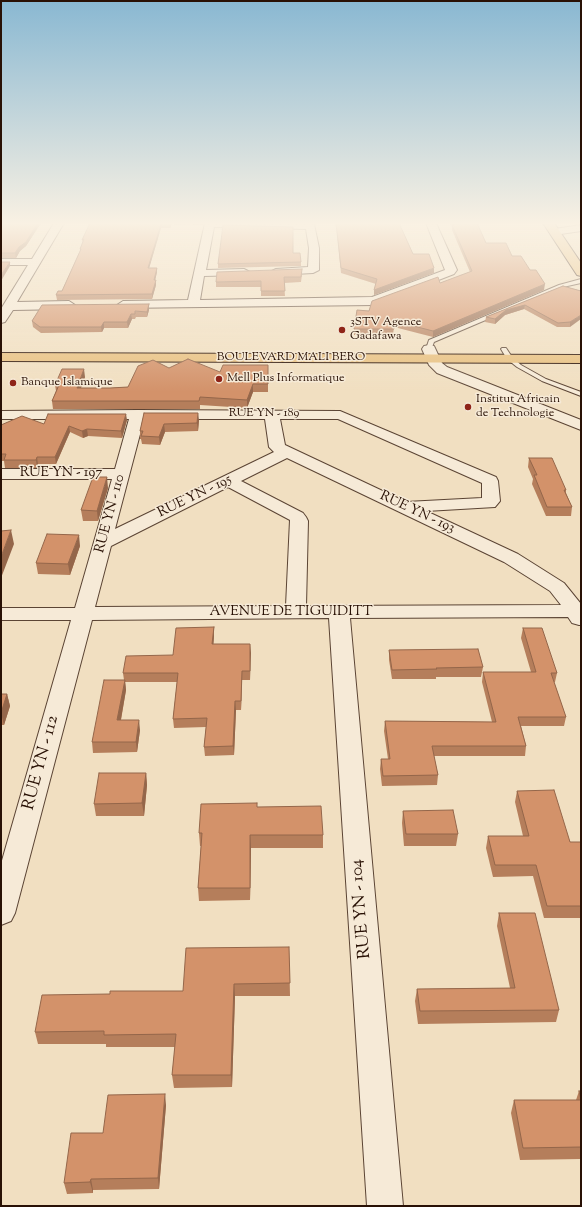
<!DOCTYPE html>
<html>
<head>
<meta charset="utf-8">
<style>
  body { margin:0 }
  #map { position:relative; width:582px; height:1207px; overflow:hidden; background:#f1dfc1; font-family:"Sorts Mill Goudy",serif }
  canvas { display:block }
  .frame { position:absolute; inset:0; border:2px solid #291105; pointer-events:none }
</style>
</head>
<body>
<div id="map">
<canvas width="582" height="1207"></canvas>
<div class="frame"></div>
</div>
<script>
const ctx = document.querySelector('canvas').getContext('2d');
ctx.lineJoin = 'round';
function toPath(rows) {
  const path = new Path2D();
  for (const r of rows) {
    path.moveTo(r[0], r[1]);
    for (let i = 2; i < r.length; i += 2) path.lineTo(r[i], r[i + 1]);
  }
  return path;
}
function strokePath(path, color, width, dash) {
  ctx.strokeStyle = color;
  ctx.lineWidth = width;
  ctx.lineCap = dash ? 'butt' : 'round';
  ctx.setLineDash(dash || []);
  ctx.stroke(path);
}
function fillPath(path, color) {
  ctx.fillStyle = color;
  ctx.fill(path, 'evenodd');
}
function write(font, color, halo, rows, align = 'center') {
  ctx.font = font + ' "Sorts Mill Goudy",serif';
  ctx.lineWidth = 3;
  ctx.setLineDash([]);
  ctx.textBaseline = 'middle';
  ctx.strokeStyle = halo;
  ctx.fillStyle = color;
  for (const [text, x, y, turn = 0] of rows) {
    ctx.save();
    ctx.translate(x, y);
    ctx.rotate((+turn || 0) * Math.PI / 180);
    ctx.textAlign = isNaN(turn) ? turn : align;
    if (halo) ctx.strokeText(text, 0, 0);
    ctx.fillText(text, 0, 0);
    ctx.restore();
  }
}
const service = toPath([
  [581,279,581,283,563,287,434,342,431,350,426,349,429,340,559,285,581,279],
  [502,348,506,348,512,357,521,365,546,379,581,392,581,396,542,381,517,367,507,359,501,349,502,348]
]);
const minor = toPath([
  [54,223,64,223,17,302,69,301,75,305,69,309,13,310,5,322,1,323,1,309,28,265,1,265,1,259,32,259,54,223],
  [205,223,314,224,319,248,319,270,313,273,276,275,270,272,276,269,308,267,309,248,306,229,214,227,206,270,244,269,250,272,244,275,204,276,200,300,372,297,445,270,426,223,436,223,457,270,454,274,374,305,119,308,117,305,123,301,188,300,205,223],
  [581,225,581,231,554,235,549,232,554,229,581,225],
  [429,345,434,346,442,363,447,367,581,420,581,430,437,373,429,365,422,349,424,346,429,345],
  [138,410,340,411,496,477,498,481,500,501,495,507,426,511,518,554,564,583,581,604,581,625,579,625,572,623,568,617,350,618,403,1206,367,1206,329,618,92,620,15,913,11,921,1,925,1,864,71,620,1,620,1,608,75,608,112,479,1,479,1,469,115,469,129,419,1,419,1,411,138,410],
  [144,419,265,419,269,447,274,452,115,529,144,419],
  [280,419,338,419,482,483,482,498,406,502,285,445,280,419],
  [287,458,504,562,550,591,561,605,306,606,308,521,306,517,303,513,241,481,287,458],
  [228,487,290,520,286,606,95,607,111,546,228,487]
]);
const primary = toPath([
  [1,353,581,355,581,363,1,361,1,353]
]);
const trunk = toPath([
  [543,223,554,223,581,263,581,276,577,275,543,223]
]);
const wall = toPath([
  [1,223,41,223,26,246,20,251,16,258,1,258],
  [90,223,204,223,203,225,172,224,170,228,161,228,149,268,157,268,157,272,155,280,156,285,152,299,57,300,56,295,62,291,80,251,80,249,83,243,82,240],
  [336,223,399,223,413,254,434,273,374,295,376,284,341,273],
  [450,223,477,223,486,243,512,256,544,290,433,337,394,327,393,335,354,335,354,329,369,311,470,272,452,230,452,227],
  [293,253,301,262,301,266,218,268,218,264],
  [302,275,301,282,284,283,285,296,261,296,261,287,216,287,216,282],
  [563,286,581,291,570,327,557,327,524,309,505,315,495,324,485,322,486,317],
  [149,310,147,317,136,317,135,319,132,319,128,328,104,328,102,332,41,333,33,327,32,321],
  [268,365,268,392,253,392,247,408,200,405,200,409,53,409,52,401,56,391,55,385,85,377,81,388,110,388,128,387,169,368,220,372],
  [144,413,199,420,198,431,165,432,160,445,142,444,141,439,140,439,140,431],
  [127,420,122,438,88,436,83,438,70,432,56,464,38,464,37,468,5,468,4,461,1,461,1,425,44,424],
  [529,458,566,490,566,493,572,507,571,516,546,516,532,484,533,479,528,467],
  [108,488,98,521,83,521,81,510],
  [80,546,70,575,38,574,36,563],
  [214,627,214,636,213,644,250,644,250,680,242,680,241,710,236,710,234,755,205,756,204,747,206,727,174,728,173,719,177,682,125,682,126,690,121,720,140,730,137,752,93,753,92,742,124,680,123,673,173,655],
  [523,628,557,673,555,682,554,682,566,717,564,726,521,726,526,746,525,756,434,756,438,775,437,785,382,786,380,769,381,759,388,759,384,731,385,721,492,722,482,682,483,672,531,672,521,638],
  [389,650,483,667,481,677,436,677,436,679,392,679,389,660],
  [1,694,7,694,10,706,4,725,1,725],
  [146,773,147,785,144,816,96,816,94,804],
  [517,791,570,842,581,842,581,918,544,918,533,876,493,877,486,848,488,836,523,836,515,802],
  [257,807,323,835,323,848,251,848,250,900,199,901,198,888,201,846,200,846,199,833],
  [403,811,458,834,456,846,404,846,402,823],
  [499,913,559,1010,556,1022,418,1024,415,1001,417,989,510,988,497,926],
  [289,947,290,996,235,996,232,1087,174,1088,172,1075,175,1047,106,1047,106,1044,38,1044,35,1032,110,994,183,991],
  [579,1091,581,1091,581,1159,520,1160,511,1113,514,1100,576,1100],
  [166,1105,159,1189,93,1190,93,1193,67,1194,64,1183,103,1133]
]);
const shadedWall = toPath([
  [38,223,41,223,26,246,20,251,16,258,15,253,19,247],
  [170,223,172,223,172,224,170,228],
  [161,224,161,228,148,272,148,268],
  [10,262,10,266,1,281,1,275],
  [157,268,157,272,154,285,154,280],
  [434,268,434,273,374,295,374,290],
  [156,280,156,285,152,299,152,294],
  [545,284,544,290,433,337,433,331],
  [149,304,149,310,147,317,147,312],
  [525,305,524,309,505,315,495,324,495,319,506,310],
  [131,314,132,319,128,328,127,322],
  [581,315,581,319,570,327,570,322],
  [104,322,104,328,102,332,101,327],
  [84,369,85,377,78,396,77,388],
  [253,384,253,392,247,408,247,400],
  [198,413,199,420,198,431,197,423],
  [126,414,127,420,122,438,121,431],
  [164,424,165,432,160,445,159,437],
  [69,426,70,432,56,464,55,457],
  [87,429,88,436,83,438,82,431],
  [37,457,38,464,37,468,36,460],
  [107,477,108,488,98,521,97,511],
  [11,530,14,544,1,578,1,557],
  [79,535,80,546,70,575,68,564],
  [214,627,214,636,213,653,212,644],
  [250,644,251,653,250,680],
  [242,671,242,680,241,710,241,701],
  [125,680,126,690,119,730,117,720],
  [7,694,10,706,4,725,1,713],
  [235,701,236,710,234,755,233,746],
  [139,720,140,730,137,752,136,742],
  [146,773,147,785,144,816,142,803],
  [250,835,251,848,250,900],
  [234,984,235,996,232,1087,231,1075],
  [165,1094,166,1105,159,1189,158,1178],
  [91,1179,93,1190,93,1193,90,1182]
]);
const building = toPath([
  [1,223,38,223,26,242,19,247,15,253,1,253,1,223],
  [90,223,170,223,161,224,148,268,157,268,154,280,156,280,152,294,56,295,58,291,62,291,81,249,80,249,84,239,82,240,90,223],
  [336,223,399,223,413,254,429,254,434,268,374,290,377,279,341,268,336,223],
  [453,223,477,223,486,243,506,243,512,256,521,256,530,270,536,270,545,284,433,331,394,321,394,329,354,329,357,310,369,311,372,301,438,277,440,283,472,271,452,225,454,225,453,223],
  [223,225,293,227,293,253,300,253,301,262,218,264,223,225],
  [1,262,10,262,1,275,1,262],
  [302,269,301,277,284,277,285,291,261,291,261,281,216,282,217,272,302,269],
  [563,286,581,291,581,315,570,322,558,323,525,305,506,310,495,319,486,317,563,286],
  [149,304,147,312,135,311,135,314,131,314,127,322,104,322,101,327,40,327,32,321,42,305,149,304],
  [188,359,220,372,223,365,268,365,268,384,253,384,247,400,200,397,199,401,52,401,59,385,55,385,62,369,84,369,77,388,110,388,128,387,138,366,153,360,169,368,188,359],
  [144,413,198,413,197,423,164,424,159,437,141,436,143,431,140,431,144,413],
  [48,414,126,414,121,431,87,429,82,431,69,426,55,457,37,457,36,460,4,460,6,454,1,454,1,425,22,416,44,424,48,414],
  [529,458,552,458,566,490,564,490,572,507,547,507,534,475,537,475,529,458],
  [93,477,107,477,97,511,81,510,93,477],
  [11,530,1,557,1,531,11,530],
  [47,534,79,535,68,564,36,563,47,534],
  [214,627,212,644,250,644,250,671,242,671,241,701,235,701,233,746,204,747,207,718,173,719,178,673,123,673,126,656,173,655,176,628,214,627],
  [523,628,542,628,557,673,551,673,566,717,518,717,526,746,432,746,438,775,383,776,381,759,390,759,385,721,496,722,483,672,536,672,523,628],
  [478,649,483,667,436,668,437,669,392,670,389,650,478,649],
  [104,680,125,680,117,720,139,720,136,742,92,742,104,680],
  [1,694,7,694,1,713,1,694],
  [99,773,146,773,142,803,94,804,99,773],
  [554,790,570,842,581,842,581,906,547,906,536,865,495,865,488,836,529,836,517,791,554,790],
  [257,803,257,807,321,806,323,835,250,835,250,888,198,888,202,833,199,833,201,804,257,803],
  [453,810,458,834,406,834,403,811,453,810],
  [499,913,535,913,559,1010,420,1011,417,989,515,988,499,913],
  [289,947,290,983,234,984,231,1075,172,1075,176,1034,104,1035,104,1031,35,1032,42,995,110,994,110,991,183,991,186,948,289,947],
  [579,1091,581,1091,581,1147,523,1148,514,1100,581,1100,579,1091],
  [165,1094,158,1178,91,1179,90,1182,64,1183,71,1133,103,1133,108,1095,165,1094]
]);
const markers = [
  [342,330,4,"#8f2418"],
  [219,379,4,"#8f2418"],
  [13,383,4,"#8f2418"],
  [468,407,4,"#8f2418"]
];
const farPoinames = [
  ["3STV Agence",350,323],
  ["Gadafawa",350,337],
  ["Mell Plus Informatique",227,379],
  ["Banque Islamique",21,383],
  ["Institut Africain",476,400],
  ["de Technologie",476,414]
];
const farStreetnames = [
  ["BOULEVARD MALI BERO",291,358],
  ["RUE YN - 189",264,414]
];
const streetNames = [
  ["RUE YN - 197",61,474],
  ["RUE YN - 195",195,497,-26],
  ["RUE YN - 193",417,513,25],
  ["RUE YN - 110",111,514,-75],
  ["AVENUE DE TIGUIDITT",291,613]
];
const nearStreetnames = [
  ["RUE YN - 112",42,763,-75],
  ["RUE YN - 104",362,909,-95]
];
strokePath(service, '#5b4434', 2);
strokePath(minor, '#5b4434', 2);
strokePath(primary, '#291105', 2);
strokePath(trunk, '#291105', 2);
fillPath(service, '#f6ead7');
fillPath(minor, '#f6ead7');
fillPath(primary, '#e8c080');
fillPath(trunk, '#e8c080');
fillPath(wall, '#b57e5b');
fillPath(shadedWall, '#94664a');
fillPath(building, '#d3926a');
strokePath(building, '#94664a', 1);
const sky = ctx.createLinearGradient(0, 0, 0, 392);
sky.addColorStop(0, '#89b8d2');
sky.addColorStop(0.57, '#f9f1e3');
sky.addColorStop(1, '#f9f1e300');
ctx.fillStyle = sky;
ctx.fillRect(0, 0, 582, 392);
for (const [x, y, r, color] of markers) {
  const dot = new Path2D();
  dot.arc(x, y, r, 0, 2 * Math.PI);
  ctx.fillStyle = color;
  ctx.fill(dot);
  strokePath(dot, '#f6ead7', 1.5);
}
write('12px', '#291105', '#f6ead7', farPoinames, 'left');
write('12px', '#291105', '#f6ead7', farStreetnames);
write('14px', '#291105', '#f6ead7', streetNames);
write('17px', '#291105', '#f6ead7', nearStreetnames);
</script>
</body>
</html>
